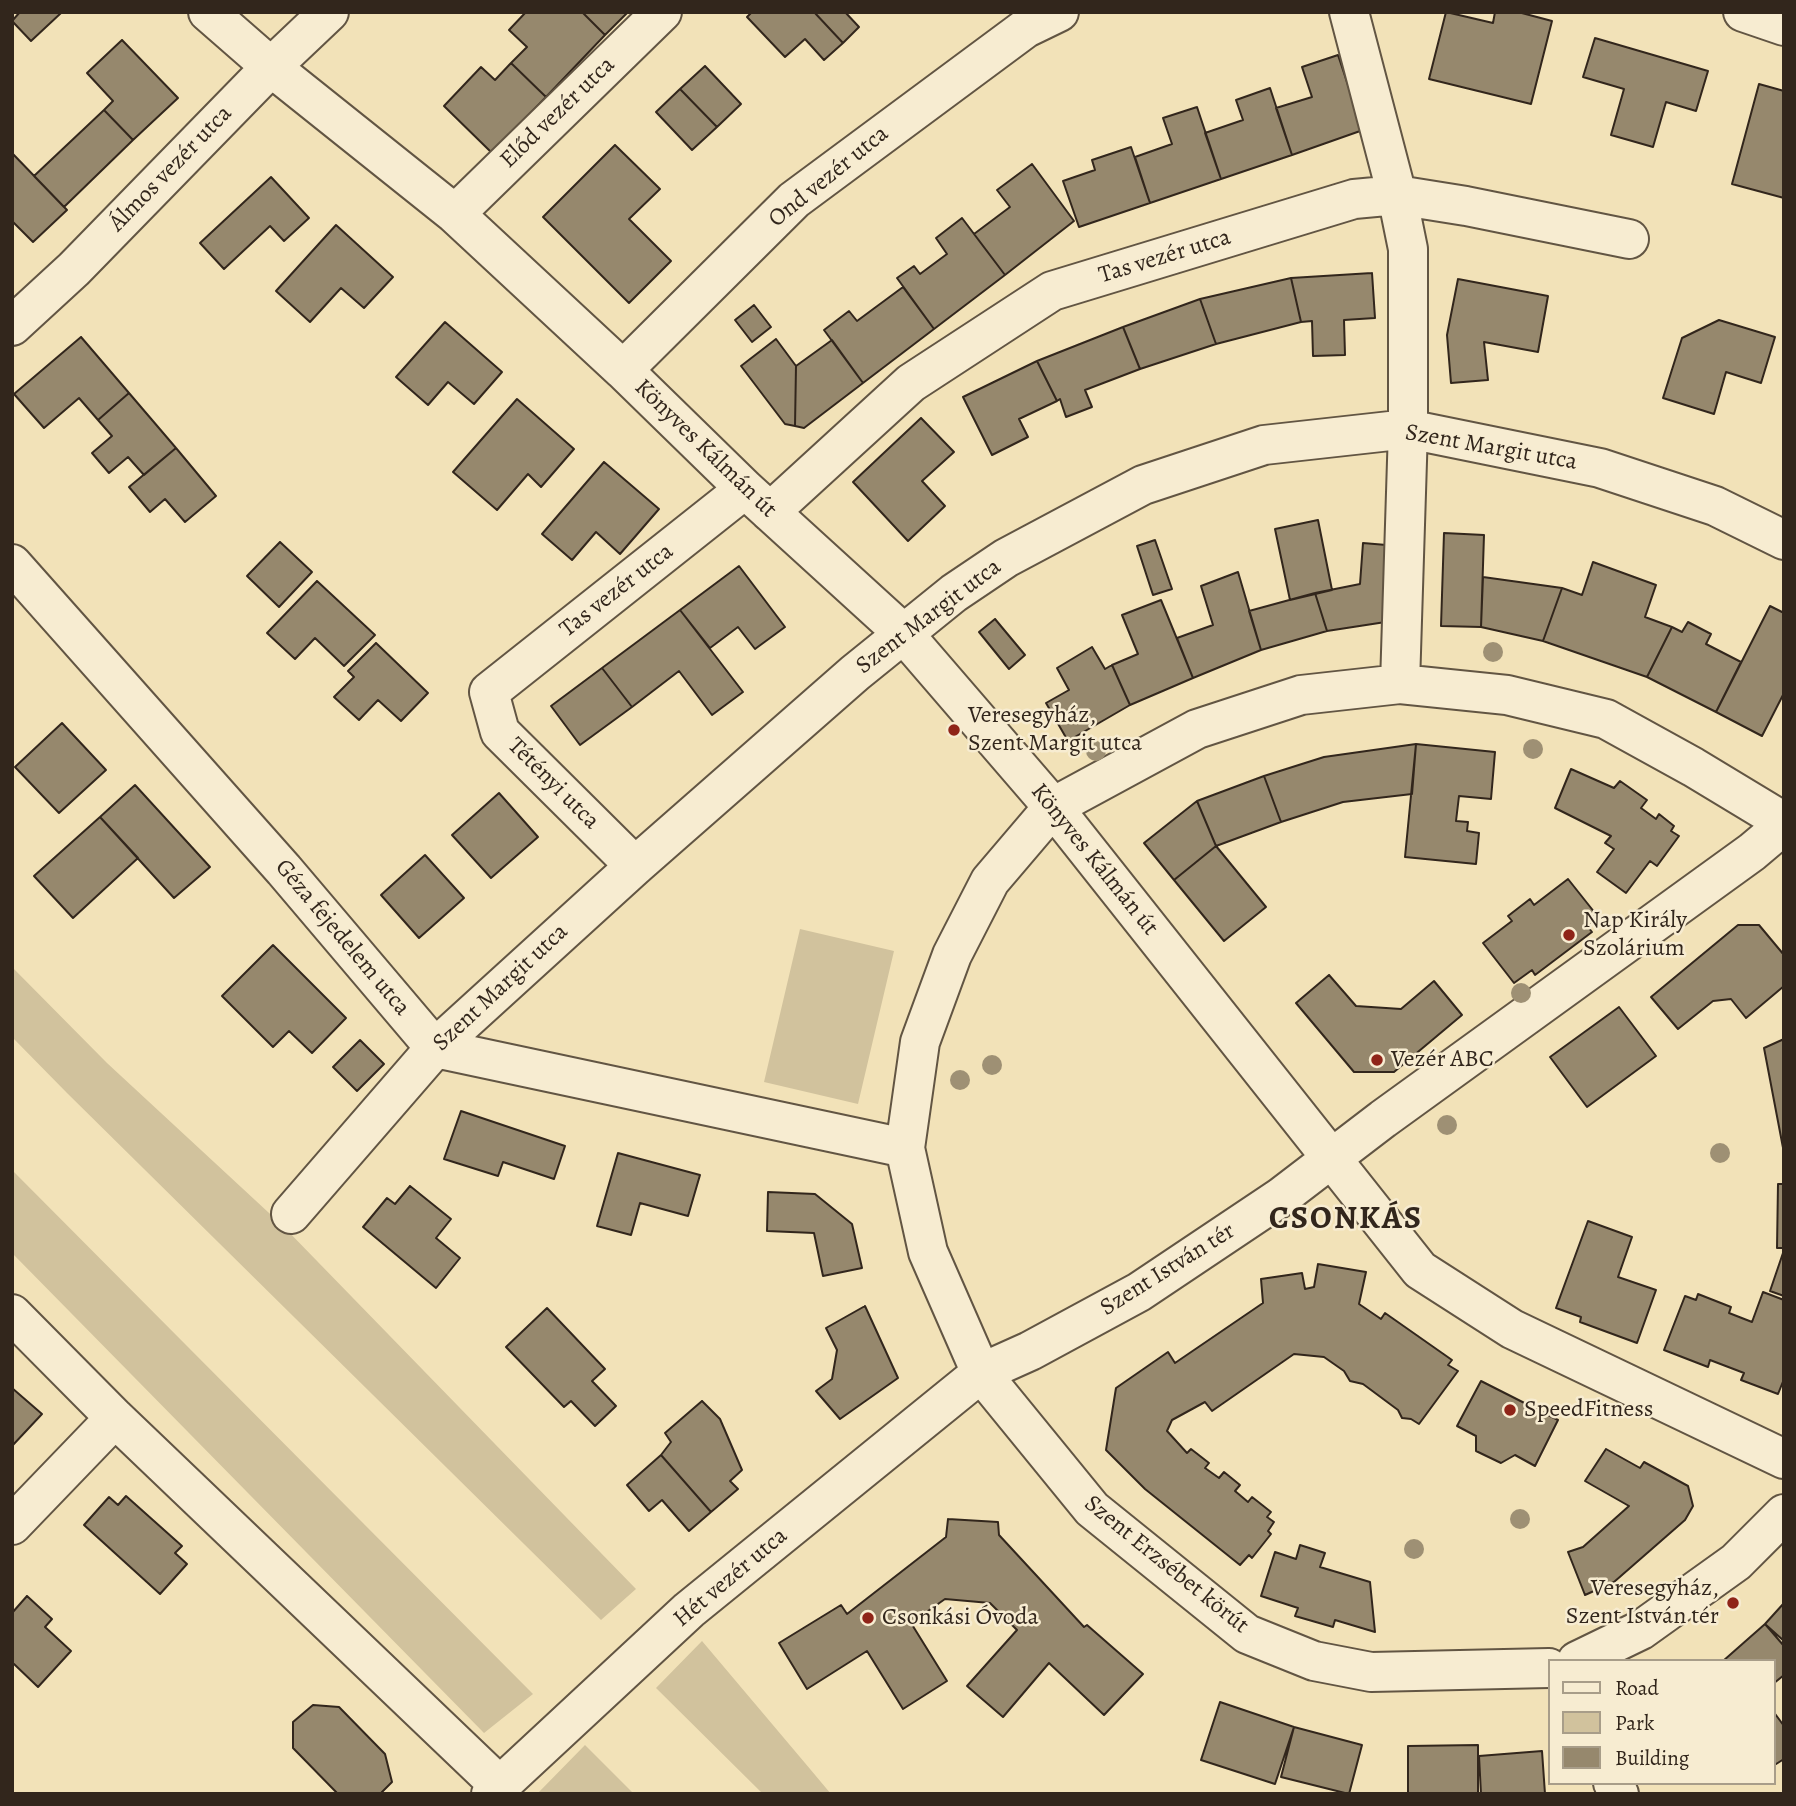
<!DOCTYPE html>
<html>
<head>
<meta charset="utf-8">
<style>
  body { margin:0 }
  #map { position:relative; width:1796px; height:1806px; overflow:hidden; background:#f2e2b8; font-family:Alegreya,serif }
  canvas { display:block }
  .frame { position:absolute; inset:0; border:14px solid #32261c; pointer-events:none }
  .legend { position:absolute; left:1548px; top:1659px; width:228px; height:126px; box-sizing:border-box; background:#f7ecd1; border:2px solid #a89d89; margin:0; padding:9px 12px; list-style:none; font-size:21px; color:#32261c }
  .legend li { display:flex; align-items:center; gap:14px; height:35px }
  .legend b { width:35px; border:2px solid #a89d89 }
</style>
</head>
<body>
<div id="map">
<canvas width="1796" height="1806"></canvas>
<div class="frame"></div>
<ul class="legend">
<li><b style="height:9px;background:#f7ecd1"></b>Road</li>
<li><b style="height:19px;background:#d1c29d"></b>Park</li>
<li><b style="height:19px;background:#96886d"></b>Building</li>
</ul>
</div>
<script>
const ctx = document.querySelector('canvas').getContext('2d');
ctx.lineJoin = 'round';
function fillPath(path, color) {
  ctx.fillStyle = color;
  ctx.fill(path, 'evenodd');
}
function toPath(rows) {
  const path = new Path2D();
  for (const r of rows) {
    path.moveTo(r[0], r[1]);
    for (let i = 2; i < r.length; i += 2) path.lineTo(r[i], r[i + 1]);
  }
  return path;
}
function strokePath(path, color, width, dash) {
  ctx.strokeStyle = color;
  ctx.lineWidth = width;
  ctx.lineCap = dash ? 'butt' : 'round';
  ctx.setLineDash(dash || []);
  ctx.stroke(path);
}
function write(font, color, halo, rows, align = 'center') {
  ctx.font = font + ' Alegreya,serif';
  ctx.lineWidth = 5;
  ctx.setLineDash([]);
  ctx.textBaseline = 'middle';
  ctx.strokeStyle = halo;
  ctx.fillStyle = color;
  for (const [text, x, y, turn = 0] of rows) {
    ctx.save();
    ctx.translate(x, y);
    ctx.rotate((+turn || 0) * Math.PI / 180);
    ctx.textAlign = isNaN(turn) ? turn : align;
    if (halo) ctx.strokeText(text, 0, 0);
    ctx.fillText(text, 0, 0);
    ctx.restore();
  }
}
const green = toPath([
  [800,929,894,951,858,1104,764,1082],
  [12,967,107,1063,282,1225,636,1589,601,1620,67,1093,12,1037],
  [12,1170,533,1694,484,1733,12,1253],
  [702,1641,805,1763,831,1794,763,1794,656,1688],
  [585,1745,634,1794,537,1794]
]);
const building = toPath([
  [20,12,61,12,61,13,31,41,12,21,20,12],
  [526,12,582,12,605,35,546,97,511,63,527,47,509,30,526,12],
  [582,12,628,12,605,35,582,12],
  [752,12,814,12,843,43,824,60,805,39,785,57,747,17,752,12],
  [814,12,845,12,859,27,843,43,814,12],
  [1446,12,1493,23,1495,12,1518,12,1552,21,1531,104,1429,79,1446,12],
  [1595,38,1708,71,1696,111,1666,102,1653,147,1611,135,1624,89,1583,77,1595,38],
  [122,40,178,98,133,140,104,110,113,101,87,73,122,40],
  [1338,55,1363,130,1292,155,1276,108,1312,97,1302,67,1338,55],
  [511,63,546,97,492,153,444,106,481,67,495,80,511,63],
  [705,66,741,104,717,127,680,89,705,66],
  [1759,84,1784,91,1784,198,1732,184,1759,84],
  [1270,88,1292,155,1221,179,1205,133,1243,120,1236,100,1270,88],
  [680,89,717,127,692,150,656,112,680,89],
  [1197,107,1221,179,1150,203,1135,157,1172,144,1163,118,1197,107],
  [104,110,133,140,64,207,34,176,104,110],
  [615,145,660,189,629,219,671,261,629,303,543,217,615,145],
  [1131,147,1150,203,1079,227,1063,181,1095,170,1092,160,1131,147],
  [12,153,67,210,33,242,12,221,12,153],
  [1032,164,1074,221,1005,275,974,234,1010,207,997,190,1032,164],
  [271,177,309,218,284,241,270,226,224,269,200,243,271,177],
  [962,218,1005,275,934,329,897,278,914,266,920,274,947,254,936,238,962,218],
  [336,225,393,277,364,308,341,288,310,322,276,291,336,225],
  [1372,273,1375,318,1344,320,1345,355,1313,356,1312,321,1301,322,1291,278,1372,273],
  [1291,278,1301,322,1216,344,1200,299,1291,278],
  [1458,279,1548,296,1538,352,1484,342,1488,380,1451,383,1447,335,1458,279],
  [903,287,934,329,863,383,824,330,849,311,857,321,903,287],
  [1200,299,1216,344,1140,369,1123,327,1200,299],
  [754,305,771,327,752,342,735,320,754,305],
  [1719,320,1775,337,1761,383,1726,372,1714,414,1663,398,1682,338,1719,320],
  [445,322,502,372,474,404,448,382,428,405,396,377,445,322],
  [1123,327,1140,369,1085,390,1092,407,1066,417,1060,399,1057,401,1037,361,1123,327],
  [81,337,129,393,98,420,79,398,44,428,14,394,81,337],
  [776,339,796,366,795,426,785,424,741,366,776,339],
  [832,340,863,383,804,428,795,426,796,366,832,340],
  [1037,361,1057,401,1019,419,1028,437,992,455,963,397,1037,361],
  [129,393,176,448,144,475,128,457,109,473,92,453,112,436,98,420,129,393],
  [517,399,574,449,541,487,528,474,497,510,453,472,517,399],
  [921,418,954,452,922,481,945,506,908,541,853,482,921,418],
  [176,448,216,496,185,522,165,499,150,512,129,487,176,448],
  [604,462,659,509,620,554,596,532,572,560,542,534,604,462],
  [1318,520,1332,590,1290,600,1275,529,1318,520],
  [1444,533,1484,535,1481,627,1441,626,1444,533],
  [1155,540,1172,589,1153,595,1137,546,1155,540],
  [280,542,312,572,279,607,247,576,280,542],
  [1363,543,1398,546,1392,621,1327,631,1315,593,1360,584,1363,543],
  [1593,562,1656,585,1645,617,1672,627,1647,677,1543,641,1562,588,1582,595,1593,562],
  [739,566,785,627,755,649,738,627,710,648,680,610,739,566],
  [1238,572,1261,650,1193,678,1177,638,1213,625,1201,586,1238,572],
  [1483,577,1562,588,1543,641,1481,627,1483,577],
  [317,581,375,635,344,666,315,638,295,659,267,633,317,581],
  [1315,593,1327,631,1261,650,1249,611,1315,593],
  [1161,600,1193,678,1130,705,1112,665,1138,654,1122,615,1161,600],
  [1770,606,1784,613,1784,693,1762,736,1716,712,1770,606],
  [680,610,743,692,712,715,679,671,632,707,602,668,680,610],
  [995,619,1025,655,1009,669,979,632,995,619],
  [1688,622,1711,634,1706,644,1741,662,1716,712,1647,677,1672,627,1682,632,1688,622],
  [376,643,428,693,401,721,378,700,359,720,334,697,354,677,348,671,376,643],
  [1092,647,1105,669,1112,665,1130,705,1068,741,1046,703,1069,690,1057,668,1092,647],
  [602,668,632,707,580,745,551,706,602,668],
  [62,723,106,770,59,813,15,767,62,723],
  [1416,744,1412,794,1343,802,1281,822,1264,776,1324,757,1416,744],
  [1416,744,1495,752,1491,799,1459,796,1456,821,1468,822,1467,831,1479,833,1476,864,1405,857,1416,744],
  [1571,769,1614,788,1620,781,1647,800,1641,808,1656,819,1659,814,1674,826,1671,831,1679,836,1657,866,1650,861,1626,893,1597,872,1614,849,1605,843,1611,836,1555,808,1571,769],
  [1264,776,1281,822,1216,846,1197,801,1264,776],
  [135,785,210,867,174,898,100,817,135,785],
  [499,793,538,837,491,878,452,835,499,793],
  [1197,801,1216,846,1174,880,1144,843,1197,801],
  [100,817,138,858,73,918,34,876,100,817],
  [1216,846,1266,907,1224,941,1174,880,1216,846],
  [425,855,464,898,419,938,381,895,425,855],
  [1568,879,1599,918,1588,927,1592,932,1535,975,1532,970,1514,983,1483,943,1512,921,1508,916,1530,899,1534,905,1568,879],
  [1738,925,1759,925,1784,955,1784,986,1746,1018,1731,999,1713,1001,1678,1029,1651,997,1738,925],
  [273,945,346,1018,312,1053,289,1031,273,1047,222,996,273,945],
  [1329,975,1356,1006,1401,1009,1434,981,1462,1015,1394,1072,1354,1072,1296,1003,1329,975],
  [1619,1007,1656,1056,1587,1107,1550,1057,1619,1007],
  [1784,1039,1784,1153,1764,1048,1784,1039],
  [360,1040,384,1064,357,1091,333,1067,360,1040],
  [461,1111,565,1146,554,1179,503,1162,498,1176,444,1159,461,1111],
  [618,1153,700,1175,688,1216,640,1203,631,1235,597,1226,618,1153],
  [1778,1184,1784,1184,1784,1296,1770,1291,1783,1253,1783,1248,1777,1248,1778,1184],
  [410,1186,451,1219,436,1238,460,1258,436,1288,363,1227,387,1198,395,1204,410,1186],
  [768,1192,815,1194,852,1224,862,1268,823,1276,814,1233,767,1231,768,1192],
  [1588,1221,1632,1237,1618,1277,1656,1290,1637,1343,1580,1322,1581,1317,1556,1308,1588,1221],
  [1318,1264,1366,1272,1359,1304,1381,1319,1385,1313,1452,1360,1448,1365,1458,1371,1419,1424,1411,1419,1402,1418,1398,1410,1363,1384,1350,1381,1344,1371,1324,1357,1294,1354,1212,1411,1205,1402,1172,1420,1167,1431,1187,1453,1191,1449,1209,1463,1205,1468,1219,1478,1224,1472,1240,1485,1235,1491,1248,1502,1252,1497,1271,1512,1267,1517,1274,1522,1268,1531,1271,1534,1252,1558,1249,1555,1240,1565,1145,1489,1106,1450,1116,1388,1168,1352,1175,1363,1263,1303,1261,1279,1302,1273,1305,1289,1314,1287,1318,1264],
  [1763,1292,1784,1300,1784,1379,1778,1394,1741,1380,1744,1373,1710,1360,1708,1367,1664,1350,1685,1296,1696,1300,1698,1294,1731,1307,1729,1313,1752,1322,1763,1292],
  [865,1306,898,1378,840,1419,816,1391,832,1379,837,1350,826,1328,865,1306],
  [547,1308,605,1369,592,1381,616,1406,595,1426,571,1401,564,1407,506,1347,547,1308],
  [1481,1381,1558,1420,1535,1466,1515,1455,1501,1463,1476,1451,1476,1436,1457,1426,1481,1381],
  [12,1388,42,1414,12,1446,12,1388],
  [702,1401,720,1419,742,1470,730,1481,738,1489,711,1512,661,1455,671,1442,665,1433,702,1401],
  [1606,1449,1640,1468,1644,1462,1688,1486,1693,1506,1685,1520,1614,1582,1585,1595,1568,1552,1583,1547,1629,1506,1585,1481,1606,1449],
  [661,1455,711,1512,689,1531,662,1500,649,1511,627,1485,661,1455],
  [126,1496,182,1546,175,1553,187,1564,160,1594,84,1525,109,1497,118,1505,126,1496],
  [948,1519,998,1522,999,1535,1084,1627,1087,1625,1143,1674,1104,1715,1049,1663,1003,1717,967,1686,1017,1630,990,1603,945,1599,911,1623,947,1681,903,1709,867,1651,807,1689,779,1643,841,1605,847,1614,946,1537,948,1519],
  [1300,1545,1325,1553,1320,1567,1370,1582,1375,1632,1335,1620,1333,1627,1295,1616,1298,1608,1261,1596,1275,1552,1296,1559,1300,1545],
  [27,1596,52,1619,45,1627,71,1651,38,1687,14,1664,12,1665,12,1613,27,1596],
  [1784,1603,1784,1641,1765,1624,1784,1603],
  [1765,1624,1784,1646,1784,1675,1773,1684,1773,1661,1723,1661,1765,1624],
  [1220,1702,1294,1727,1275,1784,1201,1760,1220,1702],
  [313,1705,339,1707,385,1754,392,1782,380,1794,338,1794,293,1748,293,1722,313,1705],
  [1773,1711,1784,1726,1784,1759,1773,1766,1773,1711],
  [1294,1727,1362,1745,1349,1794,1281,1777,1294,1727],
  [1478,1745,1478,1794,1408,1794,1408,1746,1478,1745],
  [1542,1751,1545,1794,1481,1794,1479,1756,1542,1751]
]);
const minor = toPath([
  [208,12,271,67,455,214,623,370,745,489,903,633,1053,807,1420,1270,1512,1329,1784,1459],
  [1349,12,1397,195,1408,249,1408,429,1400,684],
  [1743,12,1784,26],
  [455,214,662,12],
  [12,326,74,269,271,67,329,12],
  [623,370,794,200,1026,28,1059,12],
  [770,512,911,383,1052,291,1354,199,1397,195,1466,206,1629,239],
  [12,564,284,870,435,1048,905,1148],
  [635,866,500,732,489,692,745,489],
  [291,1214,435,1048,635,866,855,673,954,593,1006,558,1143,485,1264,445,1408,429,1600,468,1715,506,1784,540],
  [12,1314,115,1418,500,1786],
  [12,1525,115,1418],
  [1577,1661,1641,1630,1736,1562,1784,1514],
  [1549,1668,1371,1672,1314,1661,1247,1634,1092,1509,981,1373,928,1252,905,1148,920,1042,952,955,990,881,1053,807,1197,729,1301,695,1400,684,1507,695,1606,719,1693,767,1784,822],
  [1613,1783,1619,1794],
  [491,1794,689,1610,981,1373,1030,1351,1139,1292,1281,1197,1383,1119,1752,852,1784,825]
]);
const trees = [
  [1493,652],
  [1533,749],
  [1096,751],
  [1521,993],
  [992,1065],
  [960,1080],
  [1447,1125],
  [1720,1153],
  [1520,1519],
  [1414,1549]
];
const markers = [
  [954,730,7,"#8f2418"],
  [1569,935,7,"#8f2418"],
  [1377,1060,7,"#8f2418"],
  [1510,1410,7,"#8f2418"],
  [1733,1603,7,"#8f2418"],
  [868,1618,7,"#8f2418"]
];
const streetNames = [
  ["Előd vezér utca",558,113,-44],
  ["Álmos vezér utca",171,169,-46],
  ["Ond vezér utca",829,177,-39],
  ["Tas vezér utca",1165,257,-17],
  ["Szent Margit utca",1491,448,10],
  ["Könyves Kálmán út",705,449,44],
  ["Tas vezér utca",617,591,-38],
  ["Szent Margit utca",929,617,-37],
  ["Tétényi utca",553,784,45],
  ["Könyves Kálmán út",1094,860,51],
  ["Géza fejedelem utca",342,938,50],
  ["Szent Margit utca",501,988,-43],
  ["Szent István tér",1168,1270,-32],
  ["Szent Erzsébet körút",1166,1565,39],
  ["Hét vezér utca",731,1578,-40]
];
const poiNames = [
  ["Veresegyház,",968,716],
  ["Szent Margit utca",968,744],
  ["Nap Király",1583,921],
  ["Szolárium",1583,949],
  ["Vezér ABC",1391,1060],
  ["SpeedFitness",1524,1410],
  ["Veresegyház,",1719,1589,"right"],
  ["Szent István tér",1719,1617,"right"],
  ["Csonkási Óvoda",882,1618]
];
const districtNames = [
  ["CSONKÁS",1346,1220]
];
fillPath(green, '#d1c29d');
fillPath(building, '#96886d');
strokePath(building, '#32261c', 2);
strokePath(minor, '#625543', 42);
strokePath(minor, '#f7ecd1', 38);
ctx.fillStyle = '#9e9074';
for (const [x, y] of trees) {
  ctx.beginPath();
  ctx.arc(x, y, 10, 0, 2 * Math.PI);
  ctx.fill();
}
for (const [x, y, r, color] of markers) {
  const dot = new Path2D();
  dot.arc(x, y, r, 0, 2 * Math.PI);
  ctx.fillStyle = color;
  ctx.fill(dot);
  strokePath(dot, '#f7ecd1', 2.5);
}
write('24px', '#32261c', '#f7ecd1', streetNames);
write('24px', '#32261c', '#f7ecd1', poiNames, 'left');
ctx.letterSpacing = '2px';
write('bold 32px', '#32261c', '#f7ecd1', districtNames);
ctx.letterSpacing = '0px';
</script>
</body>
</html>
